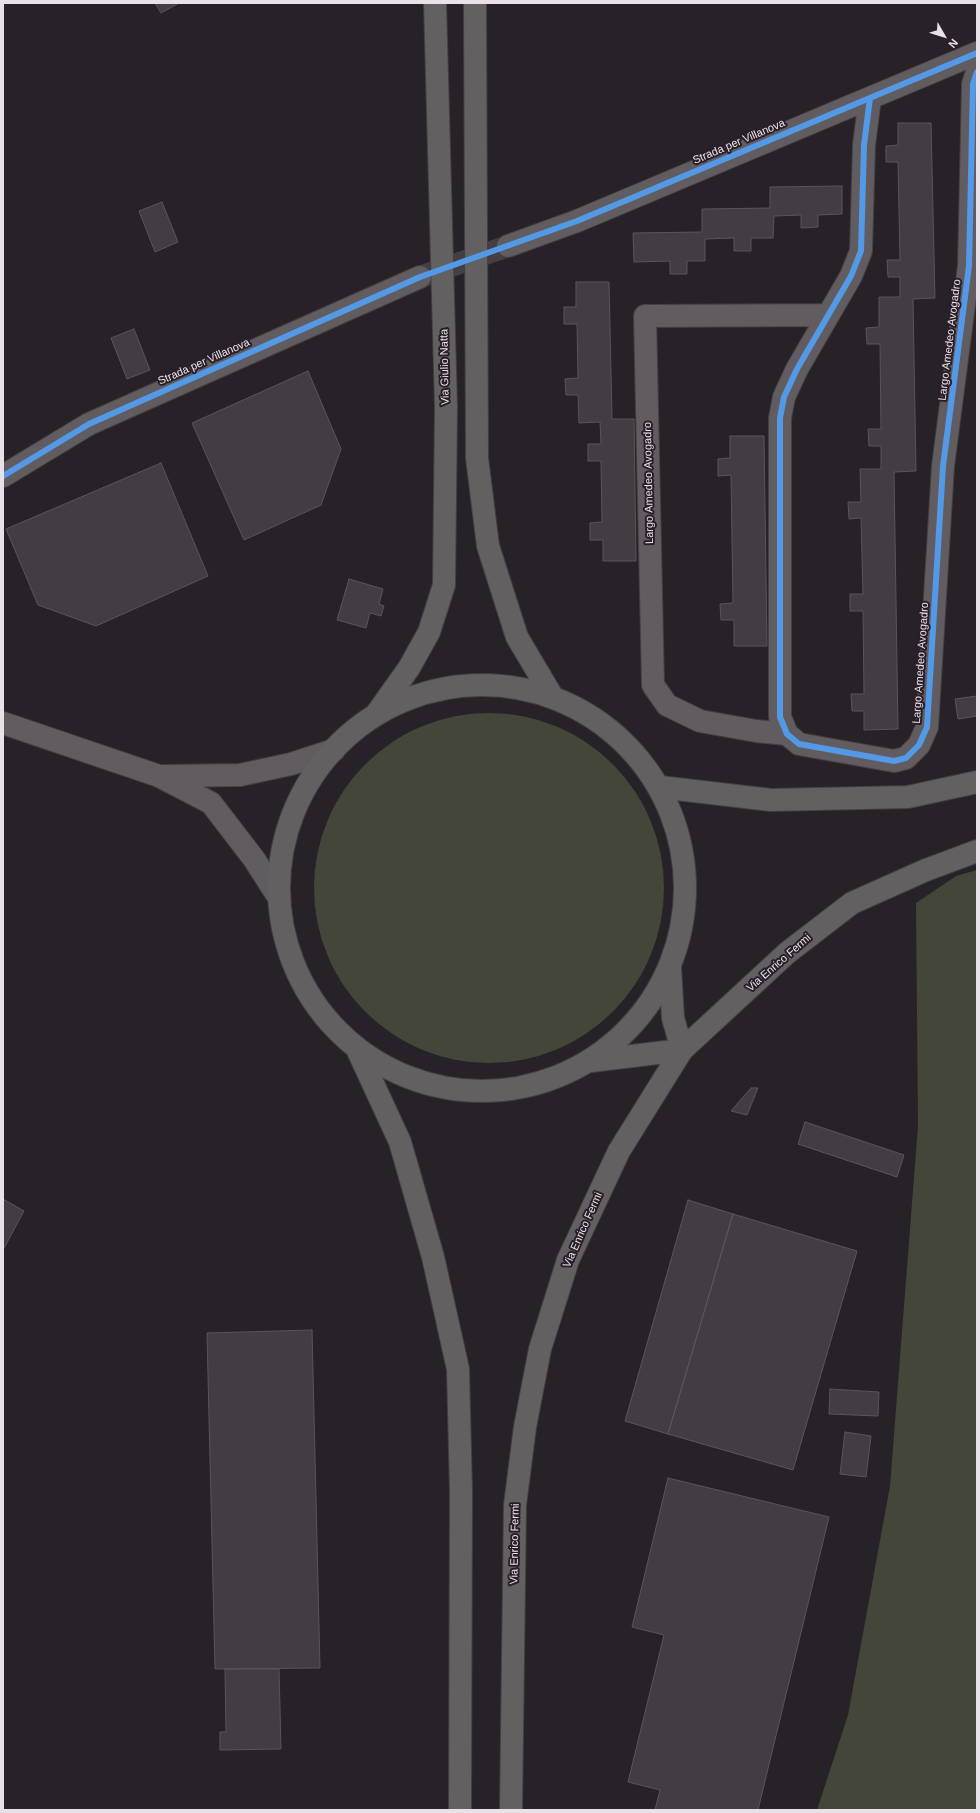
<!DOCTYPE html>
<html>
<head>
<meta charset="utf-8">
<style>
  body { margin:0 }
  #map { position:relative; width:980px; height:1813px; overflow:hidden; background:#272227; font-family:Arial,sans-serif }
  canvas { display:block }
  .frame { position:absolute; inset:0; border:4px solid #e9e1e8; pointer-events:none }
  .north { position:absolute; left:924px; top:16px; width:40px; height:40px; -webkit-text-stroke:3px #2a1f29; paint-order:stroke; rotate:129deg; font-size:11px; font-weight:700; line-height:16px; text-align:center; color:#e9e1e8 }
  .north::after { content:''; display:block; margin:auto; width:14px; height:18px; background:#e9e1e8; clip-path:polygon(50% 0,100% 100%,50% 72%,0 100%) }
</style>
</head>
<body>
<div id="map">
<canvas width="980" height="1813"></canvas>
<div class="frame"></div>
<div class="north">N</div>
</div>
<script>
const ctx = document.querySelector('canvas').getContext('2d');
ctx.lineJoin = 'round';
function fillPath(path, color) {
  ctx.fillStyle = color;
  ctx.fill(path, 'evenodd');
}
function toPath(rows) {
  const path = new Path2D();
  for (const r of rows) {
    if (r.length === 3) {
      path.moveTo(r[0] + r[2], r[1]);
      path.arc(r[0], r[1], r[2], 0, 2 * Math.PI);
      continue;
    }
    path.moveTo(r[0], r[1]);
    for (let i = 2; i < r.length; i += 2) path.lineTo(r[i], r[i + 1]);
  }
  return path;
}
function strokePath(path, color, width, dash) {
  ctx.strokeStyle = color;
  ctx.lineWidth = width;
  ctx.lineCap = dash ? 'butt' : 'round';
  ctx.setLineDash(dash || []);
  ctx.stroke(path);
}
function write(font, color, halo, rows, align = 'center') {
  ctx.font = font + ' Arial,sans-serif';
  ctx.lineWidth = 4;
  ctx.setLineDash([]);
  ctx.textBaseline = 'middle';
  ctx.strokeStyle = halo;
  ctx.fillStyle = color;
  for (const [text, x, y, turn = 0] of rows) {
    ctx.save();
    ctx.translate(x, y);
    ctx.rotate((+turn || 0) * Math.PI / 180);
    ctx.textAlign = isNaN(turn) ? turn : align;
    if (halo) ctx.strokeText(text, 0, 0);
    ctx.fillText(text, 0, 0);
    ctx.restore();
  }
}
const green = toPath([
  [489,888,175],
  [977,870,977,1810,817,1810,848,1715,890,1486,918,1126,916,903,956,876]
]);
const building = toPath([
  [155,3,179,3,161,13,155,3],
  [898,123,931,123,935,298,913,299,916,471,894,472,898,729,864,730,864,711,852,711,851,694,864,694,863,611,850,611,850,594,863,594,861,518,849,519,848,502,861,502,860,469,881,469,881,446,869,446,868,429,881,429,880,344,867,344,866,328,879,327,879,297,900,297,900,277,888,277,887,260,900,260,898,162,886,162,886,146,898,145,898,123],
  [842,186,842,214,818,215,818,227,801,228,801,215,774,216,773,238,751,238,751,251,734,251,734,238,705,239,705,261,687,261,687,274,670,274,670,261,634,262,633,233,702,232,702,209,770,208,770,187,842,186],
  [162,202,178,242,155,252,139,211,162,202],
  [576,282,609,282,612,419,634,419,636,561,603,561,603,540,590,540,590,523,602,522,601,461,588,461,588,444,601,444,600,422,579,423,578,395,566,395,565,379,578,378,577,324,564,324,564,307,576,307,576,282],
  [134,329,150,370,127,379,111,338,134,329],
  [308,371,341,449,321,505,244,540,192,423,308,371],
  [730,436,764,436,767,646,734,646,734,620,721,620,720,604,733,603,731,475,718,476,718,459,730,458,730,436],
  [161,463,208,576,96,626,38,605,6,529,161,463],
  [349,579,383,589,379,604,384,606,381,616,370,613,366,628,337,620,349,579],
  [977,696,977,716,958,719,955,699,977,696],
  [751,1088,758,1088,747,1115,731,1111,751,1088],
  [805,1122,904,1155,897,1177,798,1144,805,1122],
  [3,1199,24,1211,3,1250,3,1199],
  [688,1200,733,1214,668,1434,625,1421,688,1200],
  [733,1214,857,1251,793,1470,668,1434,733,1214],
  [312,1330,320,1668,215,1669,207,1333,312,1330],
  [830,1389,879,1392,878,1416,829,1414,830,1389],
  [845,1432,871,1436,866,1477,840,1474,845,1432],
  [668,1478,829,1517,758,1810,655,1810,660,1790,628,1782,664,1635,632,1627,668,1478],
  [225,1669,279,1669,281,1749,220,1750,220,1732,226,1732,225,1669]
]);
const streetTunnel = toPath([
  [420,277,508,246]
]);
const street = toPath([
  [870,98,864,145,861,251,851,276,797,369,784,397,780,418,780,717,787,734,799,744,894,761,906,758,919,745,927,727,943,466,969,266,973,84,977,72],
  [508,246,577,221,977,53],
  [3,476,89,424,420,277],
  [3,723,159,776,211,803,254,859,279,898],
  [787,734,756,731,700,721,667,705,653,685,645,316,828,315],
  [163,776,240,775,291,764,334,750]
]);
const secondary = toPath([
  [475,3,477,458,488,546,517,637,552,696],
  [482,888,203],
  [377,713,409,668,429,632,444,585,446,407,435,3],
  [660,787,771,800,908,797,977,782],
  [670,967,673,1018,682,1050],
  [358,1051,400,1142,433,1257,458,1369,461,1492,460,1810],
  [591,1061,682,1050],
  [511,1810,515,1505,525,1427,540,1349,568,1260,619,1151,682,1050,787,953,852,903,926,870,977,851]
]);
const cycleway = toPath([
  [870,98,864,145,861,251,851,276,797,369,784,397,780,418,780,717,787,734,799,744,894,761,906,758,919,745,927,727,943,466,969,266,973,84,977,72],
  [3,476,89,424,420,277,577,221,977,53]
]);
const streetNames = [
  ["Strada per Villanova",739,142,-23],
  ["Largo Amedeo Avogadro",950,340,-83],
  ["Strada per Villanova",204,362,-24],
  ["Via Giulio Natta",445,367,-91],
  ["Largo Amedeo Avogadro",649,483,-91],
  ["Largo Amedeo Avogadro",921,663,-86],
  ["Via Enrico Fermi",779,963,-41],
  ["Via Enrico Fermi",583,1230,-66],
  ["Via Enrico Fermi",515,1544,-89]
];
fillPath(green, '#444639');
fillPath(building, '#423d42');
strokePath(building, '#5a555a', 1);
strokePath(streetTunnel, '#443f44', 22, [22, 11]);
strokePath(street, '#433f43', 24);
strokePath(secondary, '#433f43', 24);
strokePath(street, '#605c60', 22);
strokePath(secondary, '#636062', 22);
strokePath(cycleway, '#5399e6', 6);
write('11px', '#e9e1e8', '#2a1f29', streetNames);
</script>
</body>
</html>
